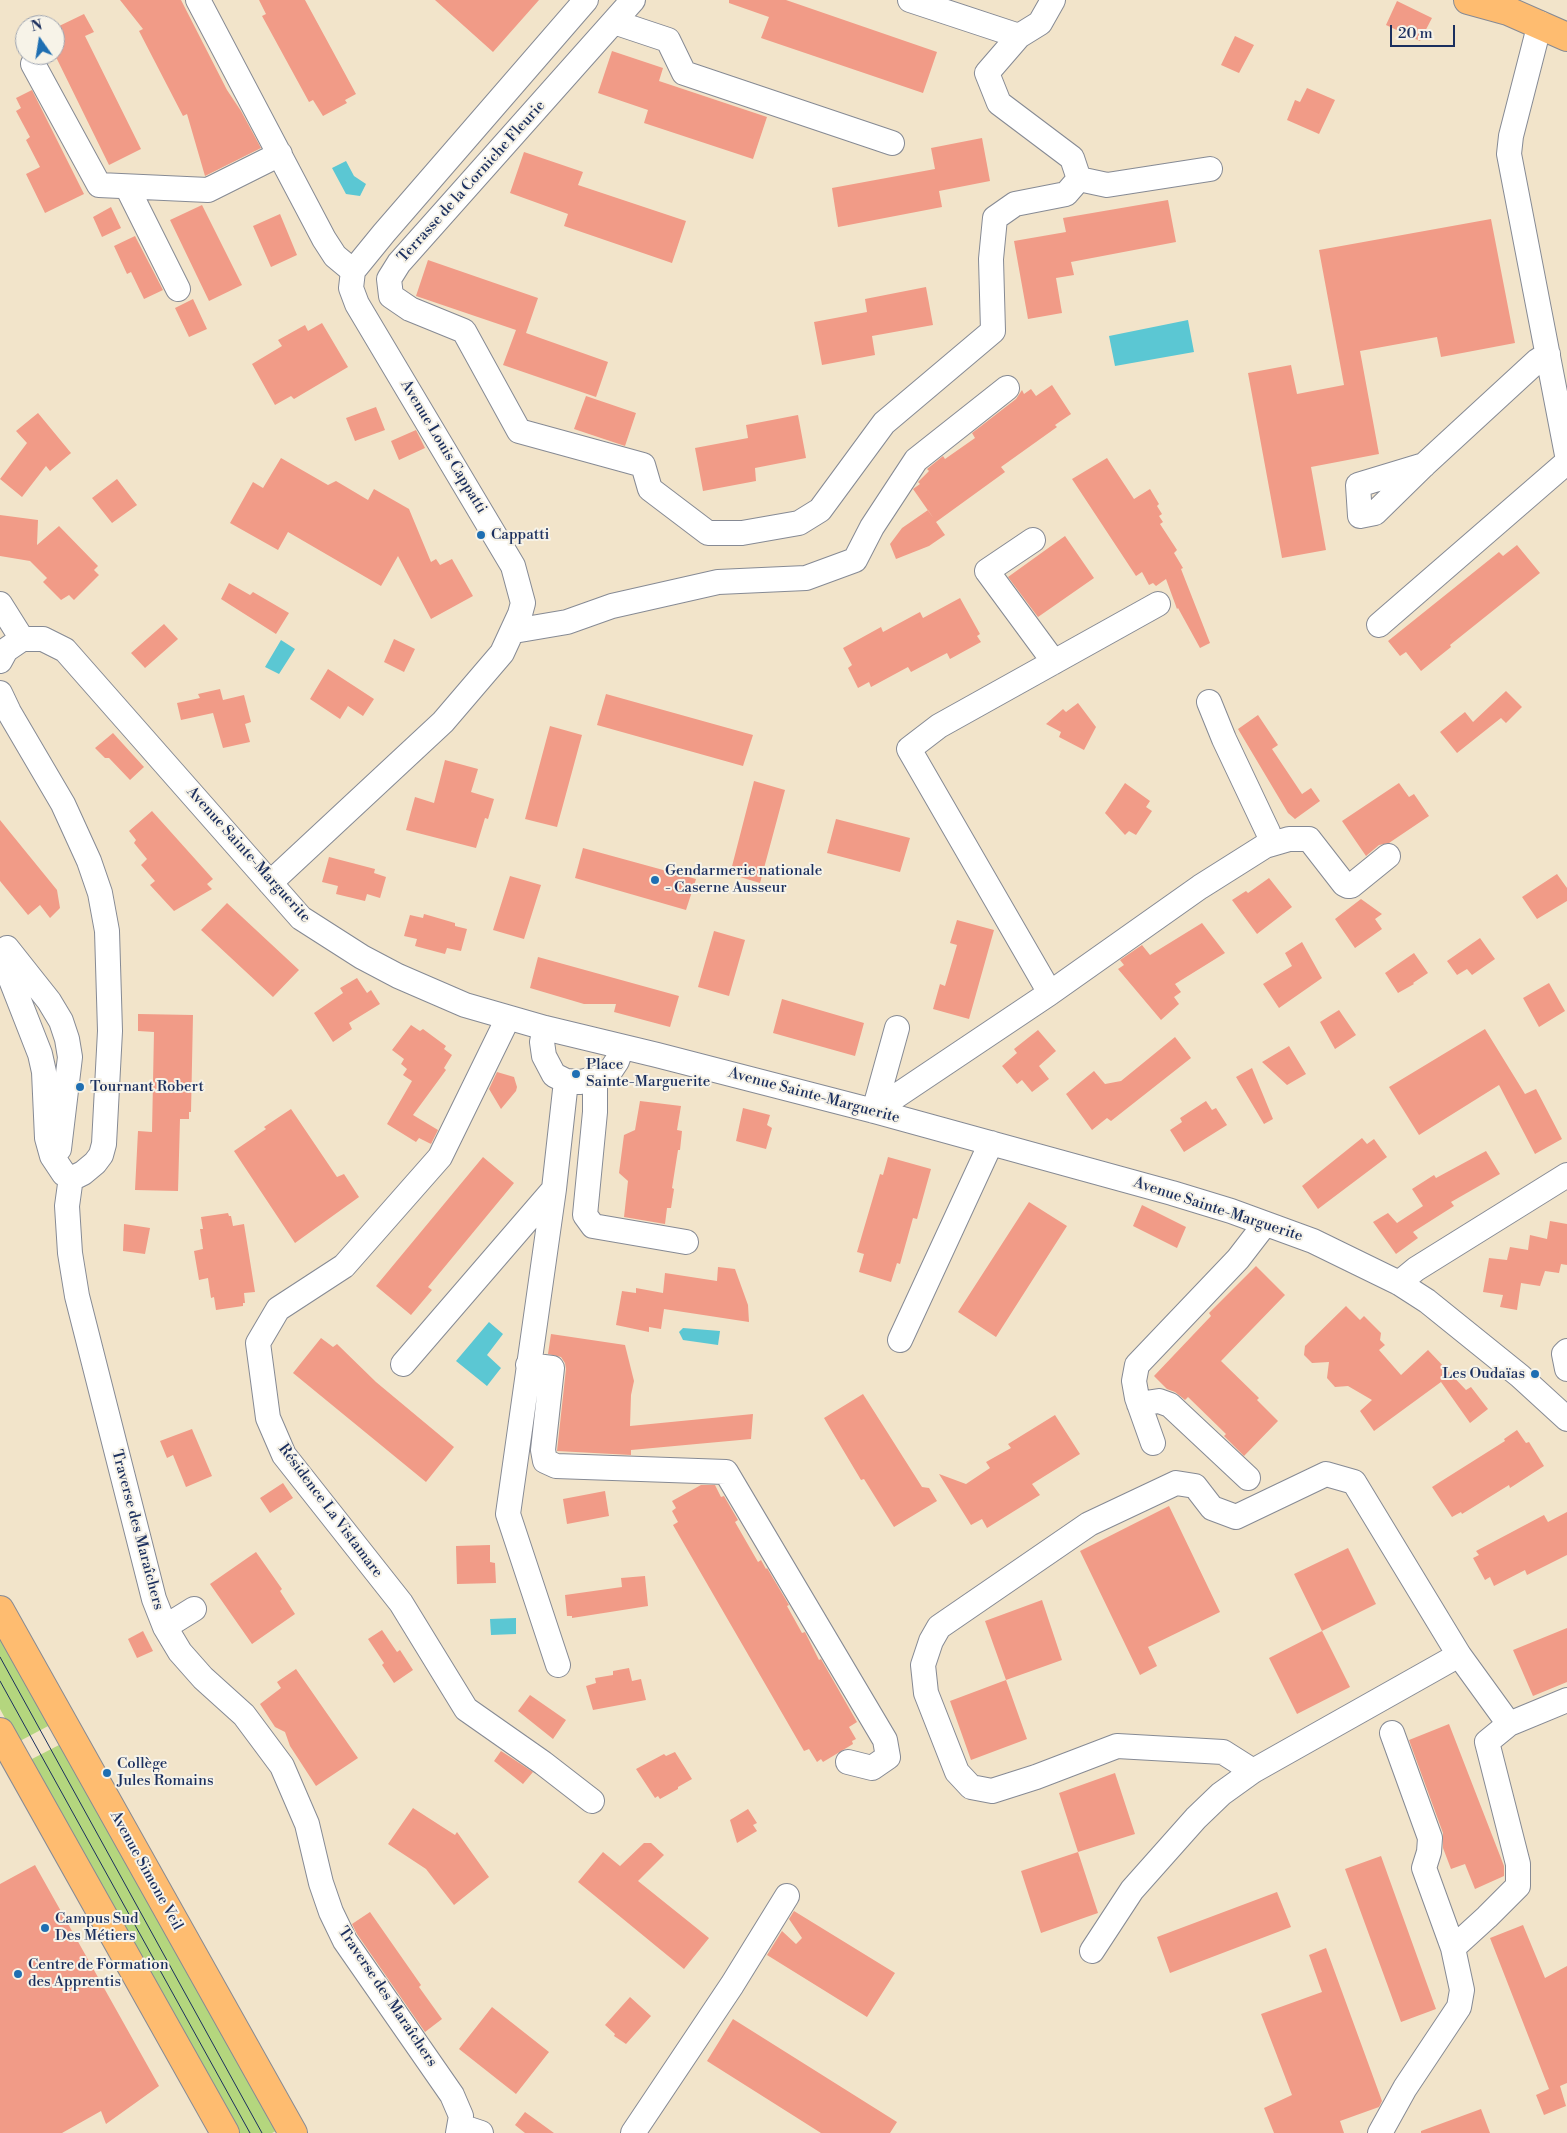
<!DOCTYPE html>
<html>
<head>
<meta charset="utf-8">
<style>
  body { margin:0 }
  #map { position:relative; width:1567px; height:2133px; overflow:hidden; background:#f2e4ca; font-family:"Libre Bodoni",serif }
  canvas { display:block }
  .north { position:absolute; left:15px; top:15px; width:50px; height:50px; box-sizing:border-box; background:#f7f3e8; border:1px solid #9fa5b1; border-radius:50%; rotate:347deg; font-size:14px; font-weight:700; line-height:20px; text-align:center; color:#1b2f5e }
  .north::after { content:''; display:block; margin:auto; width:18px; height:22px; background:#1f6fb2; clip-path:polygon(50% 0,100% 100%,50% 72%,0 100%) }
  .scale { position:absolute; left:1390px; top:25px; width:65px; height:22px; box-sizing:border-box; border:2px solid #1b2f5e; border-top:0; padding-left:6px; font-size:15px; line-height:18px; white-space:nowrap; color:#1b2f5e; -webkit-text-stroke:4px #f7f3e8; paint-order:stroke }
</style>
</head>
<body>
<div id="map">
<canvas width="1567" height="2133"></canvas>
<div class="north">N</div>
<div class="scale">20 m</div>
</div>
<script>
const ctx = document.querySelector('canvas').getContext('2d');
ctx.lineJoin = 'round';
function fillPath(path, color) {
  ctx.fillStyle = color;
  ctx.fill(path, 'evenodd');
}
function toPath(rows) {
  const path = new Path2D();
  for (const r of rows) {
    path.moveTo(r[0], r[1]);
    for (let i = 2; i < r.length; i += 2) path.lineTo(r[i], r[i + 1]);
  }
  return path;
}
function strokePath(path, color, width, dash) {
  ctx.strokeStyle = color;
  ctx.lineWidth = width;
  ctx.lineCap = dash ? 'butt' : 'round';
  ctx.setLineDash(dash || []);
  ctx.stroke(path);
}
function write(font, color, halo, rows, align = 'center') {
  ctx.font = font + ' "Libre Bodoni",serif';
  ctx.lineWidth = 4;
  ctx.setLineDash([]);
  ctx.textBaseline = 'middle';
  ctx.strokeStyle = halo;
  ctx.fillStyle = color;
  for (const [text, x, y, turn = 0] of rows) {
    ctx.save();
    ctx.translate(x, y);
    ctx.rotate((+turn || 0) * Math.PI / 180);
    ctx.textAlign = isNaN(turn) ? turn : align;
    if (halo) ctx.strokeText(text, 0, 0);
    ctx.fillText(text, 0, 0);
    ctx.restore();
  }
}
const green = toPath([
  [0,1631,52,1724,18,1742,0,1709],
  [63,1743,278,2130,272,2133,235,2133,30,1760]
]);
const water = toPath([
  [346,161,354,176,366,184,360,196,346,194,332,168],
  [1188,320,1194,352,1115,366,1109,336],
  [281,640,295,649,279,674,265,667],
  [489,1322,503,1334,487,1355,501,1368,487,1386,456,1361],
  [683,1328,720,1331,718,1345,683,1340,679,1332],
  [516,1618,516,1634,491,1635,490,1619]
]);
const building = toPath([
  [120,0,181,0,227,90,241,111,261,148,205,176,187,114,183,116,139,31,143,29],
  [259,0,305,0,356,94,345,100,347,103,323,116,313,100,309,102,262,16,266,14],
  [435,0,539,0,493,52],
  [729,0,786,0,937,52,923,93,761,38,769,17,729,3],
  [1397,1,1432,18,1420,41,1386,25],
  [84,14,94,32,85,36,141,149,109,165,55,55,55,28],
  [1235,36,1254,45,1239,73,1221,65],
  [612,51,663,68,659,81,767,117,753,159,644,123,648,110,598,93],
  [1307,88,1335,100,1319,134,1287,120,1295,100,1300,102],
  [32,90,84,194,45,213,26,174,40,167,26,140,30,137,16,111,21,108,16,98],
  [982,138,990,181,939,191,942,207,838,227,832,188,935,169,931,148],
  [524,152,583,172,578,185,686,221,672,263,564,226,568,214,510,193],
  [1168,200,1176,242,1071,262,1074,275,1056,278,1062,313,1028,319,1014,241,1066,232,1063,218],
  [202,205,242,285,209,301,170,220],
  [111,207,121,228,102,237,93,217],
  [280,214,297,255,271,267,253,226],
  [1491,219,1515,343,1441,357,1437,337,1360,351,1379,454,1311,467,1326,550,1282,558,1248,373,1291,365,1297,394,1344,385,1319,250],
  [135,236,163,290,144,299,131,272,127,274,114,246],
  [428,260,538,298,526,333,608,362,596,397,503,365,516,330,416,296],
  [926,287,933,325,872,336,875,355,822,365,814,322,867,312,865,299],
  [193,299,207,329,189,337,175,308],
  [322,323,348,367,294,399,291,396,275,405,252,364,282,346,278,340,305,325,308,331],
  [1052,385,1071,414,1055,425,1057,427,1001,467,1005,472,936,522,945,535,929,546,896,559,890,544,902,528,928,510,934,519,913,489,920,484,918,482,929,471,927,469,943,456,945,459,975,438,972,433,1016,399,1022,390,1024,394,1031,389,1036,396],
  [586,396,636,413,625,446,574,429],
  [376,407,385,430,355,441,346,418],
  [38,413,71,453,50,471,46,466,22,497,0,479,27,443,16,431],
  [798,415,806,458,755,468,756,481,703,491,695,448,748,438,746,425],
  [416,430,425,448,399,460,391,441],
  [281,458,328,485,336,481,368,500,374,489,409,509,431,562,436,559,440,565,452,559,473,596,431,619,398,556,381,586,288,532,278,550,230,523,253,482,263,488],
  [1107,458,1134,499,1150,489,1159,504,1157,506,1162,514,1159,516,1163,522,1160,524,1177,550,1174,553,1183,568,1181,569,1210,643,1200,648,1178,608,1177,609,1166,579,1156,586,1153,583,1149,585,1142,572,1136,576,1072,479],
  [117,479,137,505,112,523,92,498],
  [0,515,38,520,37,545,59,526,98,566,94,570,99,575,74,600,69,595,61,600,43,582,47,578,30,561,0,556],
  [1065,536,1094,578,1038,617,1008,577],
  [1517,545,1540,573,1450,645,1451,647,1421,671,1406,652,1400,656,1388,641,1499,552,1503,556],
  [229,583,250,595,253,592,289,613,276,634,221,599],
  [960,598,980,634,977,636,981,642,950,659,947,653,911,672,908,667,871,687,869,682,858,688,848,668,852,665,843,648,881,627,883,632,920,612,923,618],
  [164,624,178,639,145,668,131,653],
  [394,639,415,649,404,672,384,662],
  [328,669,374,699,363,716,348,706,340,719,310,699],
  [220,689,223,700,244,695,251,722,245,724,250,742,223,748,213,713,181,720,177,703,200,698,198,694],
  [1506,691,1522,707,1506,723,1501,718,1457,753,1440,732,1465,712,1473,722],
  [606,694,753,735,743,766,597,725],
  [1078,703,1096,727,1084,750,1059,737,1061,732,1046,724,1063,709,1066,712],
  [1258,715,1278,745,1272,749,1302,794,1311,788,1320,801,1295,819,1288,813,1238,729],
  [550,726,582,735,557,827,525,819],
  [113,733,144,767,130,780,109,758,105,758,95,748],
  [445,760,478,769,471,792,494,799,488,819,485,818,476,848,406,830,415,797,434,803],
  [754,781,785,790,760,883,730,874],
  [1125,783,1150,801,1146,807,1152,811,1136,835,1129,831,1125,835,1105,813],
  [1399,783,1409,797,1414,794,1429,816,1389,843,1379,845,1366,856,1342,821],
  [152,811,213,879,207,884,212,889,174,911,150,885,155,881,141,865,147,859,134,843,136,840,129,831],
  [836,819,910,838,900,872,827,853],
  [0,820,57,890,60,908,50,918,40,905,28,915,0,881],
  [583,848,696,879,686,910,575,878],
  [329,857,375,869,374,873,386,877,380,898,367,894,365,901,336,894,338,886,322,882],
  [1557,874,1567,888,1567,901,1537,919,1522,897],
  [510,876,541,885,524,939,493,930],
  [1269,878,1292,907,1257,934,1232,900,1246,891,1248,893],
  [1361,899,1382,914,1375,919,1382,929,1355,948,1335,919],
  [227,903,299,970,273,997,201,930],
  [424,914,455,923,455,926,467,929,461,951,447,948,445,954,415,946,417,939,404,936,410,915,423,918],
  [957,920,994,930,969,1019,933,1009,940,984,945,986,957,945,950,943],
  [1202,923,1225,953,1175,984,1181,992,1174,997,1179,1004,1161,1020,1118,969,1124,965,1120,960,1142,945,1150,955],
  [714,931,745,940,729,996,698,987],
  [1480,938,1495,959,1472,975,1467,969,1457,975,1447,961],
  [1302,942,1322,978,1279,1008,1263,984,1292,966,1285,953],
  [1414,953,1428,973,1413,983,1414,984,1398,993,1385,973],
  [538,957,679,996,670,1027,614,1012,616,1004,584,1004,530,988],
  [357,978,367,993,371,990,380,1004,349,1023,352,1029,333,1042,314,1013,343,993,340,988],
  [1549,983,1565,1011,1539,1027,1523,998],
  [782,999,864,1023,855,1056,773,1033],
  [1339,1010,1356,1035,1335,1049,1320,1022],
  [138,1014,193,1015,191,1112,189,1112,189,1119,180,1119,178,1191,135,1190,138,1131,152,1132,154,1032,138,1031],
  [411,1025,420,1031,423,1029,446,1046,444,1049,452,1055,444,1068,446,1070,413,1115,438,1130,431,1144,419,1138,416,1142,387,1124,412,1081,403,1075,407,1069,401,1064,404,1059,392,1050],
  [1485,1029,1525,1094,1536,1089,1562,1139,1535,1154,1499,1085,1419,1135,1389,1087],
  [1038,1030,1056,1051,1039,1066,1049,1079,1032,1092,1022,1080,1017,1084,1002,1066,1017,1053,1014,1049],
  [1175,1037,1191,1058,1111,1121,1107,1118,1092,1130,1066,1094,1094,1071,1105,1084,1121,1081],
  [1289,1046,1306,1074,1287,1085,1262,1062],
  [1252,1068,1273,1119,1264,1124,1236,1077],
  [497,1072,514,1077,517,1087,516,1091,501,1109,489,1089],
  [640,1101,681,1106,677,1130,682,1131,680,1150,678,1150,672,1188,674,1189,671,1208,667,1208,665,1224,624,1217,628,1181,619,1173,624,1135,635,1130],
  [1206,1101,1212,1110,1216,1108,1227,1125,1184,1152,1170,1130,1182,1122,1180,1118],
  [743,1108,770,1115,767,1125,772,1128,766,1149,736,1141],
  [291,1109,337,1177,344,1174,359,1197,295,1243,234,1151,266,1129,264,1127],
  [1362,1138,1367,1144,1374,1139,1387,1157,1318,1209,1302,1186],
  [1486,1151,1500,1174,1451,1202,1454,1206,1413,1232,1418,1238,1396,1254,1373,1222,1388,1213,1397,1223,1423,1206,1412,1189,1434,1175,1436,1178],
  [483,1157,514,1183,428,1287,432,1290,411,1315,376,1286],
  [888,1157,931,1169,917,1219,913,1218,900,1264,897,1263,891,1282,859,1272,864,1254,857,1252,880,1174,883,1175],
  [1029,1202,1067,1226,996,1337,958,1312],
  [1142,1205,1186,1227,1177,1248,1133,1226],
  [228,1213,229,1216,231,1216,233,1226,244,1224,255,1292,244,1293,245,1303,243,1303,243,1306,216,1310,214,1297,211,1298,208,1278,199,1280,194,1251,203,1249,200,1229,203,1229,201,1217],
  [1550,1221,1567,1224,1567,1265,1561,1264,1559,1273,1545,1271,1540,1286,1521,1283,1517,1310,1500,1307,1503,1295,1483,1292,1489,1258,1507,1260,1510,1247,1528,1250,1530,1235,1547,1239],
  [124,1224,150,1228,145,1254,123,1251],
  [1256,1266,1285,1295,1221,1361,1259,1398,1257,1400,1278,1421,1244,1456,1224,1436,1226,1434,1188,1397,1185,1400,1175,1392,1167,1389,1154,1376,1211,1316,1209,1313],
  [718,1267,735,1269,748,1305,749,1322,664,1309,661,1329,649,1327,649,1332,616,1325,622,1291,636,1293,636,1288,663,1293,665,1273,717,1281],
  [1346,1306,1360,1320,1364,1316,1381,1333,1380,1340,1385,1345,1379,1350,1401,1375,1428,1350,1466,1390,1471,1387,1488,1409,1470,1423,1441,1382,1374,1431,1360,1411,1372,1400,1348,1386,1335,1387,1327,1378,1329,1362,1312,1363,1304,1355,1305,1346],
  [551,1334,625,1345,634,1381,631,1395,630,1426,753,1414,751,1439,631,1450,631,1455,557,1451,566,1369,565,1363,561,1357,548,1354],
  [321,1338,333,1347,337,1344,376,1382,454,1447,426,1482,293,1373],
  [863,1394,922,1487,929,1488,937,1501,894,1527,864,1479,861,1480,824,1418],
  [1055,1415,1080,1454,1032,1484,1040,1495,987,1528,982,1519,971,1525,939,1474,966,1484,990,1468,986,1462,1011,1448,1008,1444],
  [192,1429,212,1476,186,1487,173,1455,167,1458,160,1441],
  [1517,1430,1526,1443,1529,1442,1544,1466,1510,1488,1509,1485,1462,1514,1461,1512,1452,1517,1432,1487,1505,1441,1504,1439],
  [283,1483,293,1498,270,1513,260,1498],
  [701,1485,715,1485,721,1497,724,1496,738,1520,735,1522,758,1562,761,1560,766,1569,767,1568,789,1605,787,1606,802,1633,805,1632,819,1660,821,1659,857,1722,849,1727,856,1739,852,1741,853,1744,823,1762,821,1759,817,1762,809,1749,804,1751,673,1525,678,1522,672,1511,676,1508,672,1501],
  [605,1491,609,1516,567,1524,563,1499],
  [1169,1506,1220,1612,1148,1647,1157,1666,1140,1675,1080,1551],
  [1567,1512,1567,1555,1527,1575,1525,1570,1494,1586,1490,1577,1485,1580,1473,1558,1479,1555,1476,1551,1544,1515,1548,1522],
  [490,1545,490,1562,495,1563,496,1583,457,1584,456,1546],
  [1348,1548,1376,1604,1322,1631,1350,1687,1297,1714,1269,1658,1322,1631,1294,1574],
  [256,1552,282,1589,280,1591,295,1614,252,1644,210,1584],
  [645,1576,648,1606,572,1618,572,1616,567,1616,565,1595,622,1587,621,1578],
  [1042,1600,1062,1660,1006,1680,985,1621],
  [1567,1628,1567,1682,1533,1696,1513,1650],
  [382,1630,397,1652,400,1650,413,1670,394,1683,382,1665,384,1663,368,1639],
  [143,1631,153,1651,137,1658,128,1639],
  [629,1668,632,1681,641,1679,646,1700,593,1710,586,1686,596,1683,595,1678,613,1675,613,1671],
  [296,1669,358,1758,316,1786,290,1746,285,1732,275,1727,260,1704,281,1688,277,1682],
  [1006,1680,1027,1739,971,1760,950,1701],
  [530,1695,566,1720,553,1739,518,1711],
  [1449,1724,1504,1866,1504,1876,1475,1889,1465,1864,1451,1869,1443,1848,1443,1833,1409,1740],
  [501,1751,533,1772,523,1784,494,1761],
  [675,1752,692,1779,678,1787,678,1789,660,1799,658,1796,655,1798,636,1769,664,1754,666,1756],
  [1115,1773,1135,1834,1078,1852,1059,1793],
  [413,1808,455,1835,457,1832,489,1877,454,1905,426,1869,388,1844],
  [748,1809,757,1823,753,1825,757,1831,737,1843,730,1820],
  [644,1843,651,1843,664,1855,638,1881,709,1938,684,1969,578,1882,603,1852,620,1866],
  [1078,1852,1098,1913,1041,1933,1021,1871],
  [1381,1856,1436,2009,1401,2022,1345,1869],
  [35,1865,159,2086,106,2124,101,2111,62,2133,0,2133,0,1884],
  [1277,1892,1291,1927,1170,1973,1157,1937],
  [794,1911,895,1973,867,2017,767,1955,782,1931,796,1944,802,1938,789,1919],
  [370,1912,421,1985,419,1987,442,2019,425,2032,357,1934,352,1924],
  [1523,1925,1545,1978,1567,1966,1567,2083,1560,2086,1566,2106,1544,2115,1536,2095,1549,2089,1490,1938],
  [1326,1948,1382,2101,1379,2107,1340,2121,1344,2133,1274,2133,1264,2108,1292,2095,1261,2014,1322,1992,1309,1955],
  [630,1997,651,2016,626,2044,614,2036,615,2034,605,2025],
  [492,2007,549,2052,516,2094,459,2049],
  [733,2019,897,2122,890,2133,821,2133,707,2061],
  [1481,2109,1490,2133,1421,2133,1421,2131],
  [525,2112,554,2133,525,2133,515,2125]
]);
const minor = toPath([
  [198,0,324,239,335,256,353,271],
  [633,0,399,263,389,279,391,296,410,309,464,331,519,431,643,465,650,489,708,533,742,533,799,523,820,510,884,423,993,331,991,259,995,218,1015,204,1066,194,1079,179,1072,158,999,103,987,73,1019,36,1040,23,1053,0],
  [910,0,1019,36],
  [614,22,668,40,684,73,892,143],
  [1540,23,1511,136,1509,154,1567,455],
  [33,64,99,185,208,190,280,154],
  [1079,179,1107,185,1210,169],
  [127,187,178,289],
  [1424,465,1358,485,1360,516,1375,513,1424,465,1537,361,1548,354],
  [1033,540,987,571,1054,662],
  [0,604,22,639],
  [1379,625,1567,462],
  [514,631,567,622,612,606,718,582,806,578,855,560,872,527,916,460,1007,388],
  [0,661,6,650,22,639,43,639,65,650,301,918,362,957,398,976,465,1005,545,1028,657,1055,874,1111,1172,1193,1231,1211,1313,1241,1399,1283,1427,1301,1520,1376,1567,1419],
  [0,693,9,712,63,804,89,861,100,893,107,931,110,1031,104,1144,101,1155,95,1163,83,1173,77,1176,71,1177,64,1174,52,1156,47,1138,44,1072,40,1054,0,952],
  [1209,702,1224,739,1268,832,1271,843],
  [270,883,443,722,502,653,520,614,523,603,513,566,357,304,351,288,353,271,384,233,586,0],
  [7,948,49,1001,61,1021,67,1039,70,1057,59,1149],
  [1050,993,909,749,939,726,1158,604],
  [508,1018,440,1157,344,1266,278,1309,258,1343,268,1418,284,1455,401,1603,466,1709,543,1763,592,1801],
  [545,1028,542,1042,544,1056,554,1075,566,1081,581,1082,603,1076,611,1070,617,1061,622,1047],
  [595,1079,595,1112,585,1215,593,1226,686,1242],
  [874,1111,1050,993,1200,887,1265,846,1289,839,1309,839,1344,884,1348,886,1351,886,1388,856],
  [874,1111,897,1028],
  [71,1177,67,1206,70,1253,77,1296,154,1599,165,1627,180,1652,203,1678,244,1715,282,1766,307,1824,321,1883,331,1912,345,1941,452,2095,461,2116,458,2133],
  [554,1189,508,1514,558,1665],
  [1399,1283,1416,1269,1567,1175],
  [900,1340,991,1143],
  [1567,1351,1564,1354,1567,1369],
  [403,1364,554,1189,566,1081],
  [528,1365,552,1368,543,1450,545,1461,556,1466,726,1472,885,1740,888,1757,872,1768,848,1762],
  [1139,1404,1159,1401,1170,1405,1248,1478],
  [1153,1443,1137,1398,1134,1381,1137,1365,1238,1259,1265,1224],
  [165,1627,194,1609],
  [1392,1733,1430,1838,1429,1852,1424,1868,1453,1948],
  [1253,1771,1223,1752,1117,1746,1036,1777,992,1791,971,1787,957,1772,926,1693,923,1665,931,1641,939,1627,1089,1524,1176,1483,1195,1486,1212,1508,1236,1517,1326,1474,1354,1482,1459,1655],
  [1092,1951,1132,1890,1196,1818,1221,1794,1253,1771,1459,1655,1509,1724],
  [460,2126,481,2133],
  [633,2133,732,1985,787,1896],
  [1380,2133,1405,2088,1459,2007,1462,1990,1453,1948,1487,1917,1518,1886,1518,1864,1487,1742,1509,1724,1567,1700]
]);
const major = toPath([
  [1468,0,1508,11,1567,37],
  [0,1610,293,2133],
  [0,1732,225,2133]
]);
const tram = toPath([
  [0,1657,262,2133],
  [0,1681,250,2133]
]);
const markers = [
  [481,535,5,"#1f6fb2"],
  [655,880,5,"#1f6fb2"],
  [576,1074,5,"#1f6fb2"],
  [80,1087,5,"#1f6fb2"],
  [1535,1374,5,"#1f6fb2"],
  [107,1773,5,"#1f6fb2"],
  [45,1928,5,"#1f6fb2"],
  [18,1974,5,"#1f6fb2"]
];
const streetNames = [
  ["Terrasse de la Corniche Fleurie",472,182,-48],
  ["Avenue Louis Cappatti",443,447,59],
  ["Avenue Sainte-Marguerite",248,855,48],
  ["Avenue Sainte-Marguerite",814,1096,15],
  ["Avenue Sainte-Marguerite",1218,1210,18],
  ["Résidence La Vistamare",330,1511,53],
  ["Traverse des Maraîchers",137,1530,75],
  ["Avenue Simone Veil",146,1871,61],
  ["Traverse des Maraîchers",387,1997,56]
];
const poiNames = [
  ["Cappatti",491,535],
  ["Gendarmerie nationale",665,871],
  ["- Caserne Ausseur",665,888],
  ["Place",586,1065],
  ["Sainte-Marguerite",586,1082],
  ["Tournant Robert",90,1087],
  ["Les Oudaïas",1525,1374,"right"],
  ["Collège",117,1764],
  ["Jules Romains",117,1781],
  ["Campus Sud",55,1919],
  ["Des Métiers",55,1936],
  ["Centre de Formation",28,1965],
  ["des Apprentis",28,1982]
];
fillPath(green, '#b4d67e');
fillPath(water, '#5bc7d3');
fillPath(building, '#f19b87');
strokePath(minor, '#868a94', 26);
strokePath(major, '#868a94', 30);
strokePath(minor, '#fff', 24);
strokePath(major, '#febc70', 28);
strokePath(tram, '#1b2f5e', 1);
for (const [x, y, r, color] of markers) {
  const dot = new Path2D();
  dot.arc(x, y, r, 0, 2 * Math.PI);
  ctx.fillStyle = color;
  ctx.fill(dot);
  strokePath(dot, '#f7f3e8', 2);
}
write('15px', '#1b2f5e', '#f7f3e8', streetNames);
write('15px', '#1b2f5e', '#f7f3e8', poiNames, 'left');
</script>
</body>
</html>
